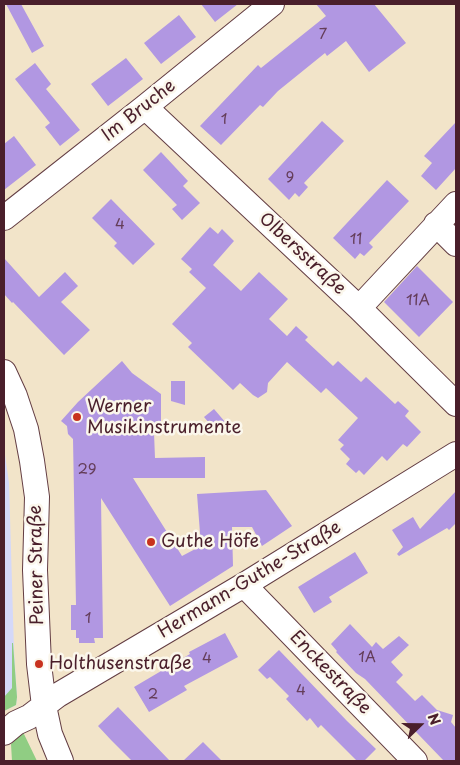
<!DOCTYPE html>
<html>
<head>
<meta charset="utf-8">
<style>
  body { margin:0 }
  #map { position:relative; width:460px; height:765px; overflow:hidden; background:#f2e4c9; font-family:"Playpen Sans",sans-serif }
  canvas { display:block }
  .frame { position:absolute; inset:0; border:5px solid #4a1f2b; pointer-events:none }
  .north { position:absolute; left:395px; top:700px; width:50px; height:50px; -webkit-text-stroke:4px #fbf7ec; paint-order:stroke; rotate:68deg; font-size:14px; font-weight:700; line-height:20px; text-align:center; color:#4a1f2b }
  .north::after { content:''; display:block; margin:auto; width:18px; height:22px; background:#4a1f2b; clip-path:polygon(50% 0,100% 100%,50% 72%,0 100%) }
</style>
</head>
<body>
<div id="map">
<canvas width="460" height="765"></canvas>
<div class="frame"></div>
<div class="north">N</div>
</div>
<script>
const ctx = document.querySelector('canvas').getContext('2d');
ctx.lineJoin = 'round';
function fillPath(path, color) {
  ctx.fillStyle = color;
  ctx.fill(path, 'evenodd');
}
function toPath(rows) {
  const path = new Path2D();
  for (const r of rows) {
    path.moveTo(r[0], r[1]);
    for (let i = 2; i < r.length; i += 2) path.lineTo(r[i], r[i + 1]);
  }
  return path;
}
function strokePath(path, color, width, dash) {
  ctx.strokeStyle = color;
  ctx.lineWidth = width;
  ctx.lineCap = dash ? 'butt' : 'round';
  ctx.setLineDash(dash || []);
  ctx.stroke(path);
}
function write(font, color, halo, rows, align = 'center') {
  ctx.font = font + ' "Playpen Sans",sans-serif';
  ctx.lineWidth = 5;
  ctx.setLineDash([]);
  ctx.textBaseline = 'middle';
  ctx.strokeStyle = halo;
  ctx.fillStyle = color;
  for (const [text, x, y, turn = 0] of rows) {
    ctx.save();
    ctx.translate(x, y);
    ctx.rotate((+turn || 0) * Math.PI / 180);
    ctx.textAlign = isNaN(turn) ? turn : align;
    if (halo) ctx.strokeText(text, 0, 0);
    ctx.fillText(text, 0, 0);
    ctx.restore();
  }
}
const built = toPath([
  [4,448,9,483,14,650,17,697,16,705,4,711]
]);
const green = toPath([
  [12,643,13,643,17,697,16,705,4,711,4,697,12,688],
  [23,732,37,761,12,761,11,744]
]);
const building = toPath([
  [6,4,21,4,44,46,32,53],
  [201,4,238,4,215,22],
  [316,4,374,4,406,43,369,72,346,41,327,56,325,53,278,91,263,107,260,105,221,145,200,126,258,65,261,68,326,16],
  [179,15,196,37,161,64,144,43],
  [126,58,143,79,108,106,91,84],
  [35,63,51,84,46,89,80,130,60,146,45,127,50,123,15,79],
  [322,121,344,141,304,183,308,187,299,197,295,193,289,200,268,179],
  [456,122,456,168,436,190,421,176,432,163,424,156],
  [14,136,36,165,4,190,4,144],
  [161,152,188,181,183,186,200,203,182,220,172,209,177,205,143,170],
  [387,180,409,201,369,243,373,247,364,256,360,253,355,259,333,238],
  [111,199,155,244,133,265,114,246,117,243,92,218],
  [210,227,218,234,222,229,234,241,213,265,241,291,259,272,288,299,269,319,287,336,296,326,308,337,305,340,333,366,338,361,361,382,366,377,395,404,398,401,409,411,405,416,421,432,407,447,403,444,387,461,382,456,364,475,359,470,356,473,346,464,350,459,340,449,344,445,338,440,358,418,326,388,321,393,287,362,268,383,267,392,258,398,253,395,240,383,233,390,188,347,192,343,172,324,206,288,189,272,192,269,181,259],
  [4,258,39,297,65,272,78,286,61,302,90,330,64,355,13,302,12,303,4,294],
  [417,266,453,302,419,337,384,302],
  [122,361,132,373,161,394,161,433,154,433,155,458,205,457,205,478,133,478,182,556,201,546,197,494,266,490,292,526,262,546,252,527,232,527,233,566,170,606,101,498,103,638,94,638,95,643,79,643,79,638,76,638,76,630,71,630,71,605,76,605,73,439,68,434,67,426,61,421,78,402],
  [171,381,185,381,185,405,171,401],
  [214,409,226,423,216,431,204,417],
  [456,491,456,523,449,530,447,528,399,556,397,554,403,547,392,530,413,517,420,529],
  [355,552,368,573,329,597,332,602,314,613,298,587],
  [350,624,372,647,376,642,383,649,399,636,409,645,391,662,403,675,396,682,415,701,422,695,437,710,453,715,451,722,456,728,456,761,444,761,365,679,356,673,336,652,337,651,331,644],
  [225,633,238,657,184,686,187,690,149,712,134,687,190,654,189,652],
  [279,650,347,721,376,749,364,761,357,761,321,725,318,728,310,718,307,721,286,699,289,696,270,677,267,679,258,670],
  [118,707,170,761,132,761,111,740,98,726],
  [203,742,222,761,183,761]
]);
const minor = toPath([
  [145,107,359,308,456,404],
  [4,218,145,107,272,4],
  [436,224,456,244],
  [359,308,456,204],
  [4,372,15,396,26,429,32,461,37,497,35,570,39,664,44,706,50,734,61,761],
  [244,585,415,761],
  [4,733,16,723,29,717,58,695,244,585,456,454]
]);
const markers = [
  [77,417,5,"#c8321e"],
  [151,542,5,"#c8321e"],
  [39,664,5,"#c8321e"]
];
const numberNames = [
  ["7",323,35],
  ["1",224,120],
  ["9",290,178],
  ["4",120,225],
  ["11",356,240],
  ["11A",418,301],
  ["29",87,470],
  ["1",88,619],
  ["1A",367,658],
  ["4",207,659],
  ["4",301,691],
  ["2",153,695]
];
const streetNames = [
  ["Im Bruche",139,111,-38],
  ["Olbersstraße",302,254,43],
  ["Peiner Straße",37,565,-91],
  ["Hermann-Guthe-Straße",250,580,-31],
  ["Enckestraße",330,673,46]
];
const poiNames = [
  ["Werner",87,407],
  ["Musikinstrumente",87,428],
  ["Guthe Höfe",161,542],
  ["Holthusenstraße",49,664]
];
fillPath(built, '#d4d8f9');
fillPath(green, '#90cd83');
fillPath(building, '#b197e2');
strokePath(minor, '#633d43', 26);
strokePath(minor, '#fff', 24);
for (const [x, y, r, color] of markers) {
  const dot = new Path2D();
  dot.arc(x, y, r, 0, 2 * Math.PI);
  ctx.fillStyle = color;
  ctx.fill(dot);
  strokePath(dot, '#fbf7ec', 2);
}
write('15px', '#643d59', null, numberNames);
write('18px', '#4a1f2b', '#fbf7ec', streetNames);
write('18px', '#4a1f2b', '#fbf7ec', poiNames, 'left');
</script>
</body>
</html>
